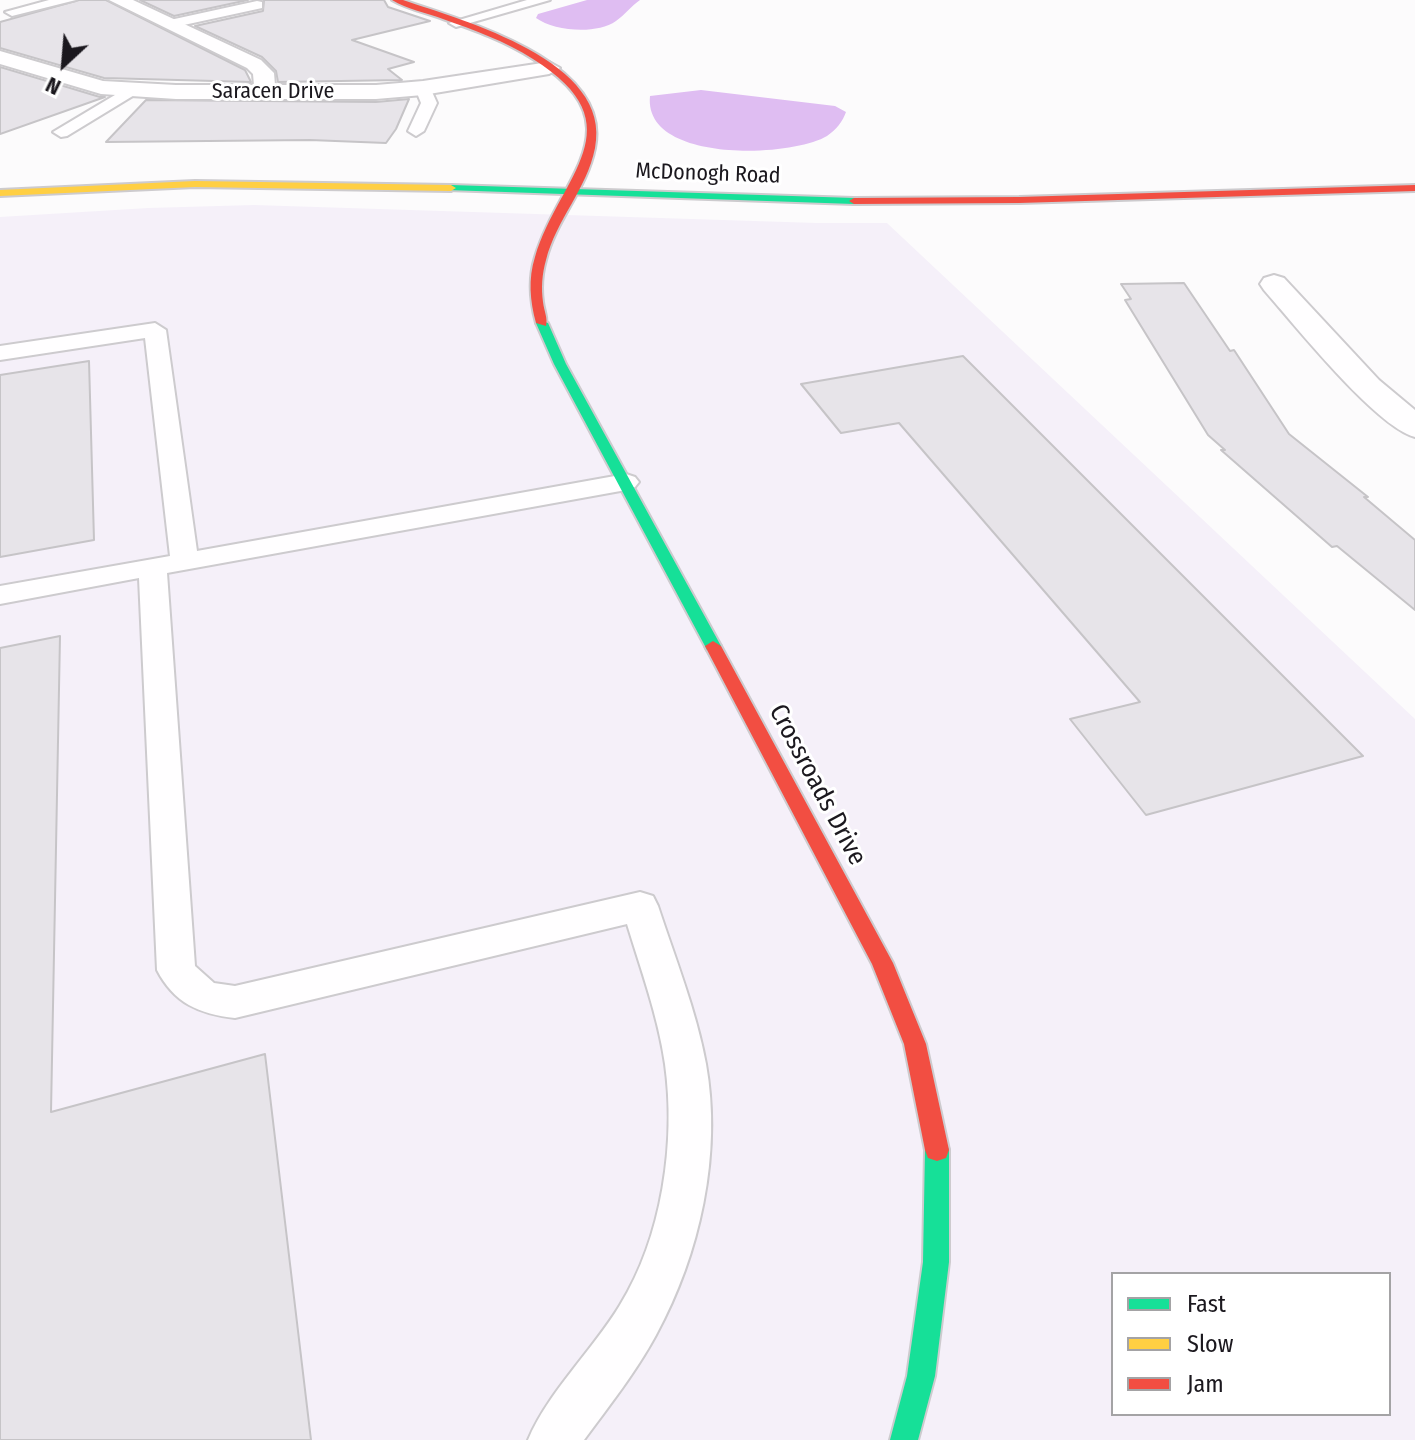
<!DOCTYPE html>
<style>
body{margin:0}
#map{position:relative;width:1415px;height:1440px;overflow:hidden;background:#fcfbfc;font-family:"Fira Sans Condensed",sans-serif}
canvas{display:block}
.legend{position:absolute;left:1111px;top:1272px;width:280px;height:144px;box-sizing:border-box;background:#fff;border:2px solid #a4a3a5;margin:0;padding:10px 14px;list-style:none;font-size:24px;color:#1b181e}
.legend li{display:flex;align-items:center;gap:16px;height:40px}
.legend b{width:40px;border:2px solid #a4a3a5}
.north{position:absolute;left:24px;top:24px;width:80px;height:80px;-webkit-text-stroke:6px #fff;paint-order:stroke;rotate:206deg;font-size:22px;font-weight:700;line-height:32px;text-align:center;color:#1b181e}
.north::after{content:'';display:block;margin:auto;width:28px;height:36px;background:#1b181e;clip-path:polygon(50% 0,100% 100%,50% 72%,0 100%)}
</style>
<div id="map">
<canvas width="1415" height="1440"></canvas>
<ul class="legend">
<li><b style="height:10px;background:#16e098"></b>Fast</li>
<li><b style="height:10px;background:#ffcf43"></b>Slow</li>
<li><b style="height:10px;background:#f24e42"></b>Jam</li>
</ul>
<div class="north">N</div>
</div>
<script>
const g = document.querySelector('canvas').getContext('2d');
g.lineJoin = 'round';
function fillPath(path, color) {
  g.fillStyle = color;
  g.fill(path, 'evenodd');
}
function strokePath(path, color, width, dash) {
  g.strokeStyle = color;
  g.lineWidth = width;
  g.lineCap = dash ? 'butt' : 'round';
  g.setLineDash(dash || []);
  g.stroke(path);
}
function write(font, color, halo, rows, align = 'center') {
  g.font = font + ' "Fira Sans Condensed",sans-serif';
  g.lineWidth = 6;
  g.setLineDash([]);
  g.textBaseline = 'middle';
  g.strokeStyle = halo;
  g.fillStyle = color;
  for (const [text, x, y, turn = 0] of rows) {
    g.save();
    g.translate(x, y);
    g.rotate((+turn || 0) * Math.PI / 180);
    g.textAlign = isNaN(turn) ? turn : align;
    if (halo) g.strokeText(text, 0, 0);
    g.fillText(text, 0, 0);
    g.restore();
  }
}
const built = new Path2D(`
 M254,205l563,18h70l528,496v721h-1415v-1223l148,-9zM1113,1274h276v140h-276z`);
const water = new Path2D(`
 M587,0h53c-9,6 -15,15 -24,21 -20,14 -62,10 -80,-3l2,-4z
 M701,90l134,16 11,6c-3,9 -10,18 -19,24 -37,22 -184,27 -177,-40z`);
const building = new Path2D(`
 M79,0h27l139,70 6,12 -147,-4 -104,-30v-26z
 M140,0h108l-74,16z
 M264,0h120l4,7 42,14 -78,19 62,22 -26,7 14,11 -124,2 -2,-11 -14,-14 -67,-31 68,-15z
 M0,67l100,30h5l-105,37z
 M409,99l-13,30 -10,14 -76,-3 -204,2 40,-42 230,2z
 M1184,283l46,68 4,-1 55,84 79,63h-4l51,43v70l-78,-64 -5,1 -111,-97h4l-17,-15 -83,-135 6,-1 -10,-15z
 M963,356l400,400 -217,59 -76,-96 70,-17 -241,-279 -58,10 -40,-49z
 M89,361l5,179 -94,17v-182z
 M60,636l-9,476 214,-58 46,386h-311v-792z`);
const lane = new Path2D(`
 M49,0h27l-64,16 -7,-4z
 M527,0h23l-94,27 -7,-4z
 M257,1l5,1v6l-92,20 -7,-4 7,-4z
 M423,83l6,2 8,18 -13,28 -8,5 -8,-5 13,-28 -6,-15z
 M130,86l6,2v6l-69,42 -6,1 -8,-5z
 M155,323l11,7 31,221 429,-77 9,3 4,5 -4,5 -9,3 -459,83 28,393 19,17 21,3 405,-94 13,4 5,10c17,52 38,104 48,158 16,90 -6,190 -50,271 -20,37 -47,71 -72,105h-56c20,-48 65,-90 92,-135 42,-68 56,-162 45,-241 -7,-48 -24,-94 -38,-140l-392,94c-36,-4 -61,-15 -78,-48l-18,-392 -139,26v-18l170,-30 -25,-218 -145,22v-14z`);
const street = new Path2D(`
 M109,0h24l128,60 13,13 1,12h101l47,-4 126,-19 11,6 -11,6 -126,21 -47,4h-200l-75,-5 -101,-30v-13l103,30 73,4h78l-1,-11 -6,-6z
 M1274,275l10,3 95,102 36,30v27c-39,-10 -121,-113 -151,-147l-4,-6 4,-6z`);
const fast = new Path2D(`
 M451,185l403,13 5,3 -5,3 -407,-14 -1,-2z
 M538,320l10,3 18,41 155,282 -2,4h-12l-2,-4 -151,-282 -18,-41z
 M937,1139l9,3 3,8v112l-14,114 -17,64h-28l17,-64 16,-114 2,-112 3,-8z`);
const slow = new Path2D(`
 M195,181l256,4 5,3 -5,3 -256,-4 -195,9v-6z`);
const jam = new Path2D(`
 M392,0h11c61,21 210,61 192,148 -8,41 -39,72 -49,112 -4,14 -5,28 -3,42 1,9 5,16 3,24l-10,-3c-6,-22 -8,-44 -1,-66 24,-81 105,-131 -2,-198 -28,-18 -59,-29 -90,-40 -16,-6 -36,-10 -51,-19z
 M1415,185v6l-396,12 -165,1 -5,-3 5,-3 165,-1z
 M713,641l8,5 172,317 33,81 23,106 -3,8 -9,3 -9,-3 -3,-8 -21,-106 -32,-80 -167,-318z`);
const farStreetnames = [
 ["Saracen Drive",273,92],
 ["McDonogh Road",708,174,2]
];
const streetNames = [
 ["Crossroads Drive",817,785,62]
];
fillPath(built, '#f5f0f9');
fillPath(water, '#dfbdf2');
fillPath(building, '#e7e4e9');
strokePath(building, '#c6c4c7', 2);
strokePath(lane, '#cdcbce', 4);
strokePath(street, '#cdcbce', 4);
strokePath(fast, '#cdcbce', 4);
strokePath(slow, '#cdcbce', 4);
strokePath(jam, '#cdcbce', 4);
fillPath(lane, '#fffeff');
fillPath(street, '#fffeff');
fillPath(fast, '#16e098');
fillPath(slow, '#ffcf43');
fillPath(jam, '#f24e42');
write('22px', '#1b181e', '#fff', farStreetnames);
write('26px', '#1b181e', '#fff', streetNames);
</script>
